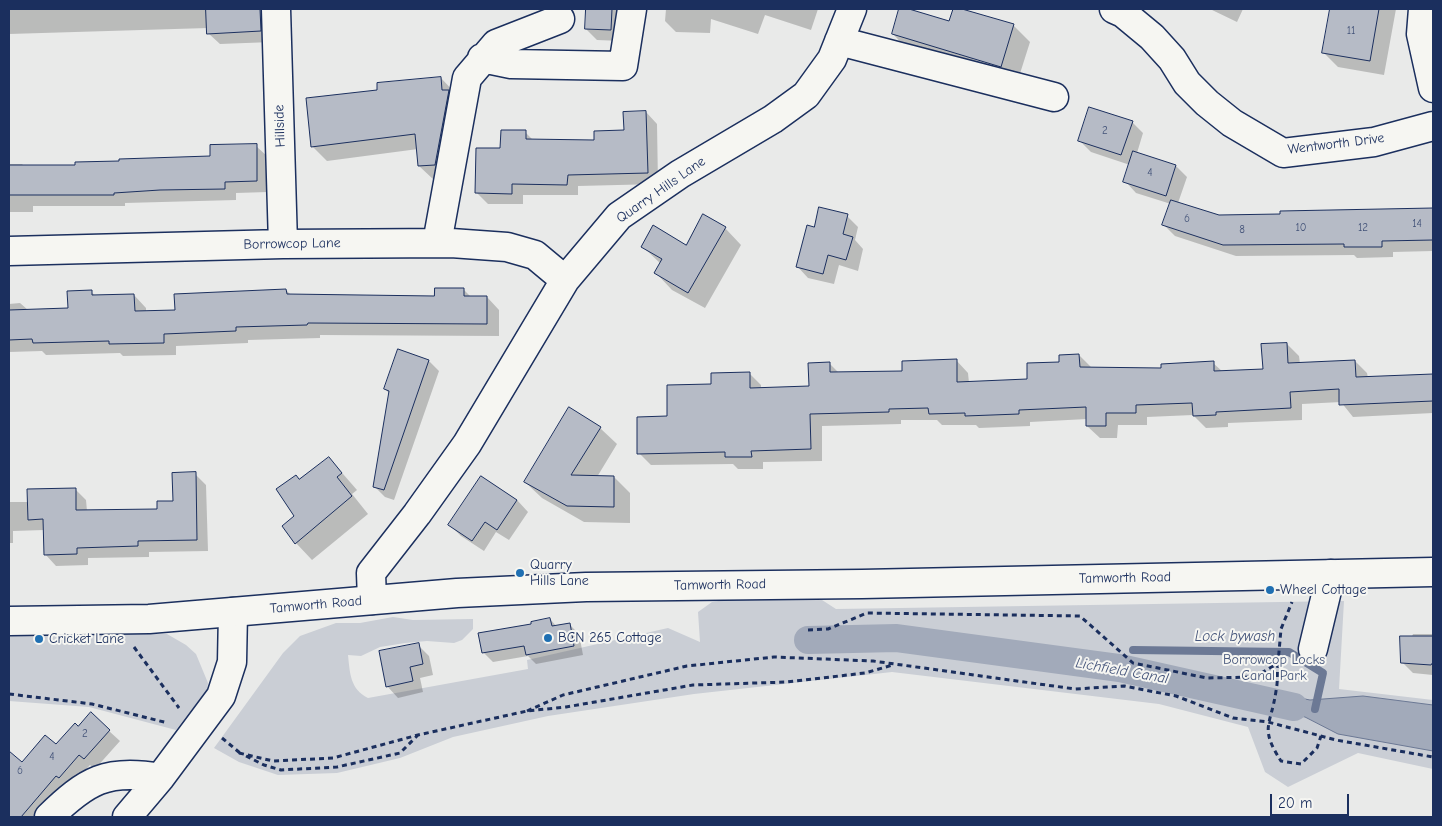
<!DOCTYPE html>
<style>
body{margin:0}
#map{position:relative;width:1442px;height:826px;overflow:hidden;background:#e9eae9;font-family:"Comic Neue",sans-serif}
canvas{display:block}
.frame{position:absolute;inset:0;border:10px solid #1b2f5e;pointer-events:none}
.scale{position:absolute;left:1270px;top:794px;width:79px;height:22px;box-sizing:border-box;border:2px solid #1b2f5e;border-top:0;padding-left:6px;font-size:15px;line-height:18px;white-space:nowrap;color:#1b2f5e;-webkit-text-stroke:4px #f6f6f2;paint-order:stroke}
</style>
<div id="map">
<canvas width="1442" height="826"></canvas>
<div class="frame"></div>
<div class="scale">20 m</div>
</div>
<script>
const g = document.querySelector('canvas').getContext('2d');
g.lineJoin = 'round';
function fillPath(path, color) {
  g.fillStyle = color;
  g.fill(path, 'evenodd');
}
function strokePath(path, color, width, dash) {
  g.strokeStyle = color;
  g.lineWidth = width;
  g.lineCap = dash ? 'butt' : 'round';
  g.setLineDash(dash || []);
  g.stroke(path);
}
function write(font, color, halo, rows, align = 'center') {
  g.font = font + ' "Comic Neue",sans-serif';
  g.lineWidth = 4;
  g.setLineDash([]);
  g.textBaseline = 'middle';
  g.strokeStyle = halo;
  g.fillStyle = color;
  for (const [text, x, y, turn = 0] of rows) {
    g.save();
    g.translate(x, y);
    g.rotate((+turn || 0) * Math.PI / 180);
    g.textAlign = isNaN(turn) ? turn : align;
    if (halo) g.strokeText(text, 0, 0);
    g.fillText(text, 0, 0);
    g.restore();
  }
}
const green = new Path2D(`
 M725,600h97l14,9 508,-8 -5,88 94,11v69l-75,-16 -70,34 -23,-15 -17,-45 -89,-23 -267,-32 -198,22 -146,22 -95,21 -53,21 -63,15 -59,2 -39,-13 -25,-14 69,-95 17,-17 36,-13h24l33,-6 20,3 60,-1v10l-11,11 -8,3 -27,-2 -22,2 -25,4 -19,9 -13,-1c2,18 2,34 20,43l160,-29 -1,-9 141,-32 32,14 -2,-30 14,-10z
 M9,634h158l19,11 10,9 12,29 -1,7 -31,40 -87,-23 -80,-6z`);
const water = new Path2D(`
 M1260,690l50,10 53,-4 70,9v46l-95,-17 -33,-17 -51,-12 5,-6z`);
const shadow = new Path2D(`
 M9,9h263v33l-52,2 -12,-11v-5l-199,6z
 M587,9h36l-1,32 -25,-1 -11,-11z
 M666,9h152l-7,21 -46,-15 -7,19 -47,-15 -1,14 -34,-1 -11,-11z
 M901,9l49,13 4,-13h4l55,16 17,17 -13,41 -108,-32 -16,-17z
 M1210,9h33l-6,13z
 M1331,9h65l-12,66 -46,-8 -14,-14z
 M441,78l14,15 -5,86 -16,1 -15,-14 -1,-17 -91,12 -15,-15 67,-55z
 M646,112l11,12 1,60 -80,2v9h-55v9h-35l-11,-11 25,-44 23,-17 9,9h61l30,-10z
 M1132,122l11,11 -6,20 39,13 11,11 -9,26 41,14 63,-2v-3l151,-3v42l-40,1v5l-36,1 -3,-3 -118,1 -61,-20 -11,-11 7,-21 -35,-11 -11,-12 5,-16 -39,-13 -11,-11z
 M256,146l12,11v35l-32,1v7l-111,3v3h-92v6h-24v-48h13l2,2h52l136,-8z
 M847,216l11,11 -3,13 8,9 -5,22 -19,-6 -5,19 -26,-6 -11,-12 18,-38z
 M725,228l16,17 -36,63 -33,-18 -16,-17 5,-9 -19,-18h45z
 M463,289l8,8h16l12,13v26l-179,-1v3l-72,2v3l-72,3v9l-53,1 -3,-3 -74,2 -4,-4 -33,1v-48l11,-1 8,7 41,-1 22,-17 5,4 38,-1 12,13v4l30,-1 110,-21 5,5 145,2z
 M1287,344l12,12 1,8 55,-3 12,12 1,5 65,-3v38l-80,4 -12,-15 -39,2v16l-74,3v4l-22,1 -13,-13 -46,2v8h-29l-1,13h-17l-13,-12v-7l-57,3v4l-51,2 -3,-3h-34l-5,-5h-36v4l-79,2v35l-59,1v7h-25l-5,-5 -82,1 -12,-12 30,-36 43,-31 37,-13 12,12v4l49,-2 19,-24 10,10 65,-1 52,-12 12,13 1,10 60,-3 50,-25 12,12 72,2 50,-6 10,9 41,-2z
 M398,350l31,11 10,10 -45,129 -9,-3 -10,-10 15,-93 -5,-5z
 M600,428l17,16 -20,33h17l16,16v30l-46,-1 -42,-24 -17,-16z
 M329,458l28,32 -5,4 16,20 -56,46 -16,-17 3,-63z
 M195,474l11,11 2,66 -59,1v5l-61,1v7l-32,1 -11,-12 -1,-24 -31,1v12h-4v-41h19l47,-13 11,11 1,11 72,-1 15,-8z
 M517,500l11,12 -19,28 -13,-8 -12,19 -23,-15 -11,-11z
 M550,619l7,8 12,-3 10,10 4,21 -47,9 -8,-8 -35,6 -10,-10 50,-27z
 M1413,634h20v41l-20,-2 -11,-11z
 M418,645l11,11 4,19 -13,3 3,14 -25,6 -11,-12z
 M78,728l31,3 11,10 -25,28 -5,-4 -48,52h-33v-59l2,-3 11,9 34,-18z`);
const stream = new Path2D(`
 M1133,650l156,2 34,21 -8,36`);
const canal = new Path2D(`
 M808,640l89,-2 223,30 174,39`);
const building = new Path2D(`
 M206,9h54l1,22 -54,3z
 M586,9h26l-1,21 -26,-1z
 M899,9h10l40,12 4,-12h9l52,15 -13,43 -109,-33z
 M1330,9h49l-9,52 -48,-8z
 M441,77l1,13h7l-14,75 -17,1 -3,-32 -104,13 -5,-49 71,-8v-7z
 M1089,107l44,14 -12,34 -43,-14z
 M646,111l2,62 -80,2 -1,10 -55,-1v10l-37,-1 1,-45h24l1,-18h25v9l68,1v-9l30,-1 -1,-18z
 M257,144v37l-32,1v7l-65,1 -46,3v2h-105v-30h66v-3l44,-1v-2l91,-3v-11z
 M1133,151l43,14 -10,31 -43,-14z
 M1171,200l48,15 61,-1v-3l153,-3v32l-51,1v6h-38v-3l-121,1 -61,-20z
 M819,207l29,7 -5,20 10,3 -7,23 -18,-5 -5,19 -27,-7 11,-42 7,2z
 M703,214l23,13 -38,66 -34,-20 8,-14 -21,-12 12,-22 33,20z
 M435,288h29v8h23v28l-179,-1 -1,2 -71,2v4l-72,3v9l-55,1v-3l-76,2 -1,-4 -23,1v-30l59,-2 -1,-17 25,-1v5l42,-1 1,17 40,-1 -1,-16 112,-5 1,5 147,2z
 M1287,343l1,20 67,-3 1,17 77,-3v27l-94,4v-16l-49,3 1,16 -75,4v3l-23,1 -1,-13 -56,2v8h-30v13h-20v-19l-67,3v4l-54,2v-3l-36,1 -1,-6 -39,1v3l-79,2 1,35 -60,2 1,6h-27v-5l-88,2v-37l30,-1v-31l44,-1v-11l39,-1v16l59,-2 -1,-23 22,-1v10l72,-1v-10l55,-2v23l70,-3v-16l32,-1v-7l20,-1 1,13 81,1v-4l53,-3v10l49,-2 -2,-25z
 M398,349l31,11 -45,130 -11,-3 16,-96 -5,-2z
 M569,407l32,20 -30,48 43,1v31l-47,-1 -43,-24z
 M329,457l13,16 -5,4 15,19 -57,48 -13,-18 12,-10 -18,-27 20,-14 3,4z
 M196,472l1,68 -59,1v5l-61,2v6l-33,1 -1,-36 -15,1 -1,-31 49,-1v22l81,-1v-8h16l-1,-28z
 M481,476l36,24 -20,30 -12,-8 -13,19 -24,-16z
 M550,618l2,8 18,-3 4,23 -48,9 -2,-9 -42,7 -4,-20 53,-9v-2z
 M1400,636h33v26l-2,3 -30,-2z
 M419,643l4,21 -13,3 3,14 -27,6 -7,-36z
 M91,712l19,18 -26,29 -5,-4 -20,23 -3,-2 -35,41h-12v-66l13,11 23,-27 11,9 19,-21 3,3z`);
const path = new Path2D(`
 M808,630l20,-1 39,-16 213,3 53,47 74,15 48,-1 23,-14 3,-34 11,-27
 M134,647l45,61
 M1278,663c-1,9 0,19 -2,28 -5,35 -17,36 5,70l20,3 16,-16 4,-12
 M9,694l83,10 76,19
 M527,711l36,-16 124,-29 87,-9 99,4 202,28 49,-3 52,10 57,22 35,4 68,18 97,17
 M222,738l18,15
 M239,753l34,8 60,-3 85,-23 109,-24 39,-4 127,-22 94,-3 78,-9 28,-8
 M246,756l18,9 17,5 56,-3 63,-14 18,-18`);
const minor = new Path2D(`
 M276,9l7,235
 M1114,9l9,4 29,24 20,22 15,24 20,20 25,20 51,30 91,-11 59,-16
 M1423,9l-2,25 12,54
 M839,41l215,56
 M482,58l29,6 112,2 9,-57
 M437,243l30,-165 29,-34 64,-25
 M9,251l274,-7 168,-1 56,4 28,8 30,25
 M372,600l-1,-27 46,-59 50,-70 98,-164 54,-64 61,-42 93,-55 33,-24 26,-36 20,-50
 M1313,649l18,-75
 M49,817c37,-36 58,-49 111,-39
 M127,817l33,-39 61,-82 11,-34 1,-50`);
const major = new Path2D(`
 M9,621l140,-2 308,-26 129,-6 276,-3 571,-12`);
const markers = [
 [520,573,5,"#1f6fb2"],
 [1270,590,5,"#1f6fb2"],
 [548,638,5,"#1f6fb2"],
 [39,639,5,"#1f6fb2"]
];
const numberNames = [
 ["11",1351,31],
 ["2",1105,131],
 ["4",1150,173],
 ["6",1187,219],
 ["14",1417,224],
 ["10",1301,228],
 ["12",1363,228],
 ["8",1242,230],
 ["2",85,734],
 ["4",52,757],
 ["6",20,771]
];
const streetNames = [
 ["Hillside",280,126,-92],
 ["Wentworth Drive",1336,144,-7],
 ["Quarry Hills Lane",661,190,-35],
 ["Borrowcop Lane",292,244,-1],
 ["Tamworth Road",1125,578,-1],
 ["Tamworth Road",720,585,-1],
 ["Tamworth Road",316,605,-5]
];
const poiNames = [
 ["Quarry",530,565],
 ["Hills Lane",530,581],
 ["Wheel Cottage",1280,590],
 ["BCN 265 Cottage",558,638],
 ["Cricket Lane",49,639]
];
const parkNames = [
 ["Borrowcop Locks",1274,660],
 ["Canal Park",1274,676]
];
const waterNames = [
 ["Lock bywash",1235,637],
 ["Lichfield Canal",1122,671,10]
];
fillPath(green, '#caced5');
fillPath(water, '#a2aaba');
strokePath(water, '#6c7995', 1);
fillPath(shadow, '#0003');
strokePath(stream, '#6c7995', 8);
strokePath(canal, '#a2aaba', 28);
fillPath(building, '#b6bbc6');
strokePath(building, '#1b2f5e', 1);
strokePath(minor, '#1b2f5e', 31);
strokePath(major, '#1b2f5e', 31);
strokePath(path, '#1b2f5e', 3, [5, 4]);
strokePath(minor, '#f6f6f2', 28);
strokePath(major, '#f6f6f2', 28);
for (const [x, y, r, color] of markers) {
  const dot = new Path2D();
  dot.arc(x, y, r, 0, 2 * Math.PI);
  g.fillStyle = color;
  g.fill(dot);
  strokePath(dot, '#f6f6f2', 2);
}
write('11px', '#425278', null, numberNames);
write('14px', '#1b2f5e', '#f6f6f2', streetNames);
write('14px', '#1b2f5e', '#f6f6f2', poiNames, 'left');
write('14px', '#47577c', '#f6f6f2', parkNames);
write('italic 15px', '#44547a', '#f6f6f2', waterNames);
</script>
